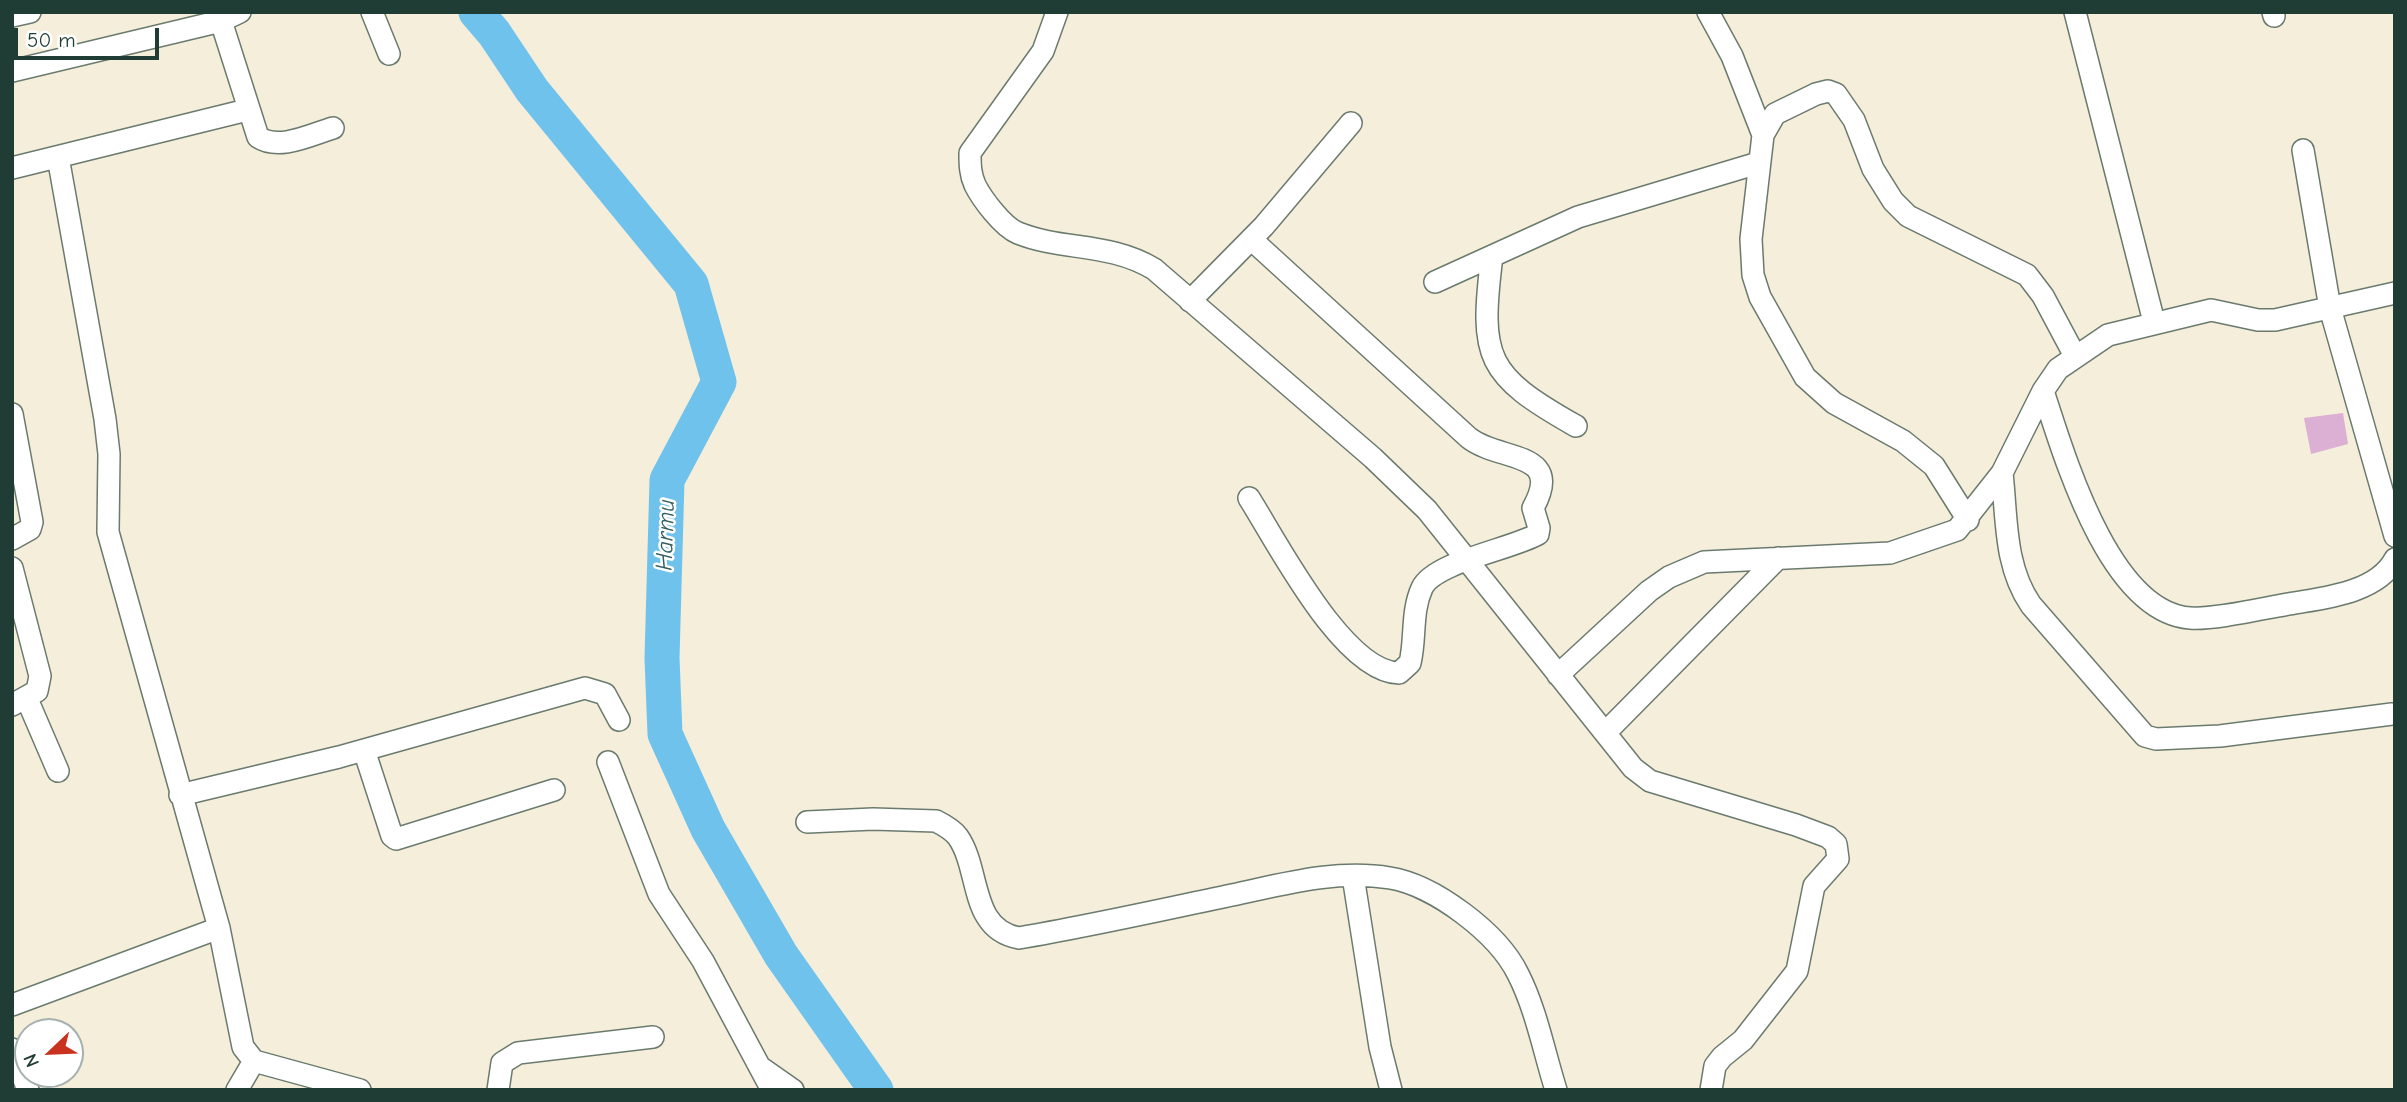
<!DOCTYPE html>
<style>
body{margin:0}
#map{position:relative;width:2407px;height:1102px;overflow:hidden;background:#f5eedb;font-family:"Comic Neue",sans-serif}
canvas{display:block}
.frame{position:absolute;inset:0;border:14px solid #1f3d34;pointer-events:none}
.north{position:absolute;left:14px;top:1018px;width:70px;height:70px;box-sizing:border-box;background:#fff;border:2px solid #a5b1ae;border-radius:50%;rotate:247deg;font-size:19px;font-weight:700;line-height:28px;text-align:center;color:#1f3d34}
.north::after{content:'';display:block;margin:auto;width:24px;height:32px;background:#c8321e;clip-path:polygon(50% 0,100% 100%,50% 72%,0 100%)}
.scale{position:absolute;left:14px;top:28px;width:145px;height:32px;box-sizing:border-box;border:4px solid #1f3d34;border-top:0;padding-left:9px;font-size:21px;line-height:24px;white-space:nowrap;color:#1f3d34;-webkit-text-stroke:5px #fff;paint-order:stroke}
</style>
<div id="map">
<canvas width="2407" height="1102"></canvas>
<div class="frame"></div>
<div class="north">N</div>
<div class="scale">50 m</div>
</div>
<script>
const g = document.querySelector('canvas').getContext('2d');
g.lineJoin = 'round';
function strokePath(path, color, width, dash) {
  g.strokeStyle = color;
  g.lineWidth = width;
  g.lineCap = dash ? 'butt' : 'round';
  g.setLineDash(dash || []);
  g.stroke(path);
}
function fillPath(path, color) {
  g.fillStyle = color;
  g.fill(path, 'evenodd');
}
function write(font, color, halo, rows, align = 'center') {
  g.font = font + ' "Comic Neue",sans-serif';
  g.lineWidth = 5;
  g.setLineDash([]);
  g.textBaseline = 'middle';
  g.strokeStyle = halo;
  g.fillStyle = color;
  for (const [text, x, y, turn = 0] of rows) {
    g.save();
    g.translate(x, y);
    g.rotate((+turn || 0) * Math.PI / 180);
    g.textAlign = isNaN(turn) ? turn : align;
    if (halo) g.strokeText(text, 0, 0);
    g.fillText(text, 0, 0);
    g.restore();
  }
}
const river = new Path2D(`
 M476,12l18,21 38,57 159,194 28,98 -52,98 -5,178 3,76 43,95 73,126 95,135`);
const building = new Path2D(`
 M2343,413l5,31 -37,10 -7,-36z`);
const minor = new Path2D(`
 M372,12l17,42
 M1057,12l-14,39 -73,102c0,11 0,21 5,32 7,14 28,42 43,48 45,18 91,9 136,36l219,189 54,52 206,258 17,13 146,44 32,12 8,7 2,15 -24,27 -17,85 -54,69 -21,17 -7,9 -4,24
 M1708,12l24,44 31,79
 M2075,12l79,310
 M2273,12l1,4
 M12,16l18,-4
 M221,21l37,116c21,14 52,-2 75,-9
 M12,71l209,-50 19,-9
 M2303,150l27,158 65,228
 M58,157l47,262 4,35 -1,78 111,396 24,119 11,14 106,29
 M12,168l235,-58
 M1492,256c-13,103 -6,119 84,170
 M1435,282l143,-65 180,-54
 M1190,301l74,-75 87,-103
 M2043,391c21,64 66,221 147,227 27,2 82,-12 111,-16 31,-5 78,-12 94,-43
 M12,414l20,108 -2,7 -18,10
 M2002,473c5,45 2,93 29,132l114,131 11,3 64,-3 172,-22
 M1249,498c28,44 94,174 150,175l11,-10c6,-25 1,-51 12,-75 12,-26 90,-39 116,-54l1,-6 -6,-20c32,-58 -33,-46 -64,-70l-218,-199
 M1968,520l-34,-54 -31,-25 -69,-38 -29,-26 -45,-80 -7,-22 -2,-36 12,-104 12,-21 41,-20 12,-3 8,3 18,26 19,49 20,32 15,15 119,59 16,21 32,60
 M12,568l28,108 -3,15 -25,14
 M1558,675l91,-84 20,-14 35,-15 186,-9 67,-23 45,-57 41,-82 15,-22 50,-34 103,-25 47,10h17l120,-27
 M27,699l31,72
 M1605,733l173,-175
 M364,750l28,86 4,3 158,-49
 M608,762l51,132 44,67 69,129
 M180,795l159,-38 246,-69 20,6 14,26
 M807,822l66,-3 63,2c8,4 17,9 22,16 23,33 11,92 61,101 71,-12 142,-28 213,-43 52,-11 104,-26 158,-17 44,7 108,55 128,96 18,35 26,78 38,116
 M1353,876l27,171 11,43
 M12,1005l207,-77
 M12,1049l16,41
 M763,1069l30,21
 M237,1090l17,-29
 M498,1090l4,-27 16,-10 135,-16`);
const waterNames = [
 ["Harmu",666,535,-88]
];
strokePath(river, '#6fc2eb', 35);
fillPath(building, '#dcafd4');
strokePath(minor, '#6a7b6e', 24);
strokePath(minor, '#fff', 21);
write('italic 24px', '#335e62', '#fff', waterNames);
</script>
